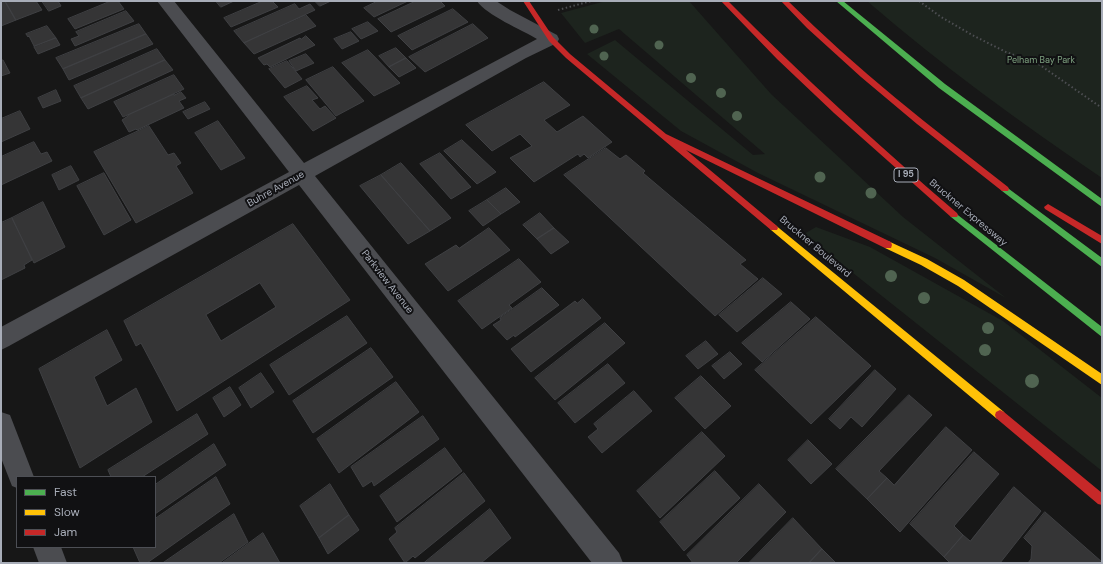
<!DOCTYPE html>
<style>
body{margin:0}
#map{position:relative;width:1103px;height:564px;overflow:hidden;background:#171717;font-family:"DM Sans",sans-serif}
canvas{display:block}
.frame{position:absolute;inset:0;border:2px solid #a8adb8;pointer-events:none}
.legend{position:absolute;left:16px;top:476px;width:140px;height:72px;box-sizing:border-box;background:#111113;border:1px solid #4d4f55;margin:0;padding:5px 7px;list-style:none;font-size:12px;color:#a8adb8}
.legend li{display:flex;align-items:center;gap:8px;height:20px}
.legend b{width:20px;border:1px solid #4d4f55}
</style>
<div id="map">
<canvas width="1103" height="564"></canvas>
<div class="frame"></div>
<ul class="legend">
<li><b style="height:5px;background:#4caf50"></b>Fast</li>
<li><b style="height:5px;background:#ffc107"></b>Slow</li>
<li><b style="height:5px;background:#c62828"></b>Jam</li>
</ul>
</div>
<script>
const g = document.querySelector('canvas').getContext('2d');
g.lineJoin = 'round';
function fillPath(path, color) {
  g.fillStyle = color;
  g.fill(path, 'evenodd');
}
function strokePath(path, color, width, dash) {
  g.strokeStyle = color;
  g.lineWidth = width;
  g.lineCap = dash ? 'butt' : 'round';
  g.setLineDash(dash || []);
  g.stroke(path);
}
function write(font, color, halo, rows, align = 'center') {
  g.font = font + ' "DM Sans",sans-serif';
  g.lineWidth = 4;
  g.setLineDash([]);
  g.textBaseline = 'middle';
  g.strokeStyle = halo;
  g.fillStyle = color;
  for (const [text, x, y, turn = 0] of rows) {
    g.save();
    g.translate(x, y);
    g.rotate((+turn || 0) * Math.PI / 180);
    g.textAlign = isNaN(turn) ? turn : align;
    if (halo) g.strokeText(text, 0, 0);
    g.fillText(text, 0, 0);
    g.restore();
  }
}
const green = new Path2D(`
 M606,1h83l82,93 132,123 103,81 -71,-40 -177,-85 -77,-42 -94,-77 28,-14 138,115 12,-1 -146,-125 -34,14 -24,-30z
 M867,1h235v177c-81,-55 -161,-113 -235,-177z
 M816,227l54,20 133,74 99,77v73l-298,-237z`);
const building = new Path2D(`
 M1,1h4l11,19 -15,6z
 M5,1h31l6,9 -26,10z
 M42,1h16l3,5 -12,5z
 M111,1h7l6,8 -49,20 -7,-10z
 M216,1h18l-13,6z
 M263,1h9l6,6 -47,20 -7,-9z
 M315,1h16l-11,5z
 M378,1h30l-34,16 -10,-9z
 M416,1h24l5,5 -54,26 -13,-13z
 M295,4l4,5 11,-5 5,6 -71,33 -10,-12z
 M453,9l15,13 -56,28 -14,-14z
 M126,11l8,10 -59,25 -4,-7 8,-3 -3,-4z
 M306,15l10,11 -62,28 -10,-11z
 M368,22l10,9 -17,8 -9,-10z
 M139,24l7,10 -83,35 -7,-11z
 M473,24l15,14 -63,34 -16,-15z
 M47,26l9,12 -22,8 -5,-10 -1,1 -2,-3z
 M351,32l8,9 -17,8 -8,-10z
 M146,34l7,10 -84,36 -6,-11z
 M306,36l9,9 -45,22 -3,-3 -3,1 -6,-7 42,-20 1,1z
 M56,38l4,7 -22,9 -4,-7z
 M396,48l10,10 -17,9 -10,-11z
 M157,49l8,11 -84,38 -7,-12z
 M368,50l32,33 -26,13 -32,-33z
 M306,54l8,9 -18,8 -7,-10z
 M406,58l10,10 -17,9 -10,-10z
 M1,60h2l7,13 -9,3z
 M165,60l8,10 -85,39 -7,-11z
 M287,61l15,18 -17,9 -16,-19z
 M333,67l31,34 -28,15 -30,-36z
 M174,75l10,14 -61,28 -9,-15z
 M544,82l26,23 -26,15 13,12 26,-16 29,26 -24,16 -4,-4 -4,3 -2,-3 -44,28 -24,-24 22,-12 -12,-12 -28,17 -26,-26z
 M307,86l11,12 -6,2 8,9 5,-3 11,12 -23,13 -29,-34z
 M56,90l5,11 -18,7 -5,-10z
 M181,92l5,6 -7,3 5,7 -47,22 -1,-1 -7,3 -7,-12 6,-4v-1l46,-21v1z
 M205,102l5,7 -22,10 -5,-7z
 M20,111l10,18 -29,13v-23z
 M218,121l27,37 -24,12 -26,-37z
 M149,126l19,29 6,-2 7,10 -5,3 17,27 -57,30 -42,-71z
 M462,140l34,32 -19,12 -33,-33z
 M34,142l7,12 6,-2 5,9 -51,24v-28z
 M606,148l14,11 6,-4 19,16 -2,2 103,87 -6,4 18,15 -43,37 -151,-141z
 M440,153l31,34 -20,12 -31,-35z
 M401,163l50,55 -21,13 -49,-56z
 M71,166l8,14 -20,10 -7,-15z
 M104,173l27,47 -27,15 -27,-49z
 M381,175l49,56 -22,13 -48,-58z
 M506,188l14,14 -19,12 -14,-14z
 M487,200l14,14 -18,12 -14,-15z
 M43,202l22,45 -31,16 -22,-45z
 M540,213l14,15 -17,11 -14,-14z
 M12,218l20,42 -8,5 1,3 -24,12v-57z
 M293,224l57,76 -173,111 -36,-68 -5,3 -12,-25zM260,283l16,24 -55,34 -15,-26z
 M489,228l21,22 -62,41 -23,-27 31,-19 3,3z
 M554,228l15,14 -18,12 -14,-15z
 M519,259l22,23 -32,23 3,3 -30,21 -24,-28z
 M763,278l19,16 -45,38 -18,-17z
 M542,288l17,17 -44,32 -1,-2 -7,5 -14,-15 8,-5 -1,-2z
 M583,299l18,19 -70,54 -20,-23 64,-48 2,2z
 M791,302l19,17 -48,43 -20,-19z
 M347,316l20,27 -78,52 -19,-30z
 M816,317l55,49 -60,58 -56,-54z
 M605,323l20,20 -70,57 -20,-22z
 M107,330l15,30 -28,17 13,29 29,-18 16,34 -72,46 -41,-99z
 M706,341l12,13 -20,15 -12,-13z
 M371,348l22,29 -80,56 -20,-32z
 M730,352l12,12 -18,15 -12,-13z
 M608,364l17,19 -50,40 -17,-20z
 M875,370l21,19 -34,38 -11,-10 -11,12 -11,-10z
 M261,373l13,19 -23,16 -12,-20z
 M701,376l30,30 -26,23 -30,-31z
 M396,382l23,30 -80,61 -22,-34z
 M230,387l11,18 -17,12 -11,-19z
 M634,391l18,20 -50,42 -14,-16 10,-8 -4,-5z
 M909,395l23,20 -53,56 8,7 -20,21 -31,-30z
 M197,414l11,20 -66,43h-31l-3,-7z
 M423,416l16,23 -65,47 -2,-5 -9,6 -12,-20z
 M946,427l26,23 -72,82 -33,-33 20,-21 7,7z
 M702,432l23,24 -65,62 -23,-27z
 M808,440l24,24 -21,20 -23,-24z
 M214,444l12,21 -71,49v-29z
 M445,448l17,23 -65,51 -17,-26z
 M974,452l25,22 -45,52 9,9 -19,22 -34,-33z
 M715,471l25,27 -56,53 -24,-29z
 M464,473l21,28 -70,57 -2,-2 -8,7 -16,-24 8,-7 -2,-4z
 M216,477l14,27 -83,59h-7l-7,-16h22v-28z
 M330,484l19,31 -30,23 -19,-32z
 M759,484l27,28 -50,51h-43l-6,-8z
 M1014,487l27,24 -41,52h-50l-6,-6 19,-22 7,6z
 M490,509l21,29 -30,25h-57z
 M1045,512l57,50v1h-74l3,-4 1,-13 -8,-8z
 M234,514l14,28 -29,21h-56z
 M349,515l10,15 -31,24 -9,-16z
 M793,518l29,31 -13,14h-60z
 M263,533l17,30h-58z
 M822,549l14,14h-27z`);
const path = new Path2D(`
 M919,1l22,16 33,19 32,16 31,11 65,45
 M558,10l33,-9`);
const street = new Path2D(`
 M157,1h17l130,162 233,-124c-15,-9 -51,-24 -60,-38h19l14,9 47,25 2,4 -2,4 -31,15 -211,118 304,377 4,10h-31l-293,-378 -290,161 -8,4v-23l288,-155z
 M1,412l9,3 24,62h-17v11l-5,-2 -11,-28z
 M33,547h28l6,16h-28z`);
const fast = new Path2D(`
 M836,1h7l102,83 157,115v8l-163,-119z
 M1005,186l97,72v9l-100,-76 -1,-2 1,-2z
 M954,212l148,115v10l-151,-120 -1,-2 1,-2z`);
const slow = new Path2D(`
 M774,224l230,188 1,3 -1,3 -4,2 -4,-2 -225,-188 -1,-2 1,-2z
 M888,241l39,18 37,21 138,94v11l-144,-99 -37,-21 -36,-17 -1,-3 1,-3z`);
const jam = new Path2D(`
 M523,1h6l24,36 17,17 96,80 225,108 1,3 -1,3h-6l-199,-98 91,76 1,2 -1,2h-6l-205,-172 -17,-17z
 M721,1h7c73,74 150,144 229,212l1,2 -1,2h-6l-117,-104 -57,-54z
 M781,1h7c68,68 144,127 220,186l1,2 -1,2h-6l-85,-67 -56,-47 -54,-49z
 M1048,204l54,32v8l-57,-35 -1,-2z
 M1000,410l4,2 98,81v12l-4,-1 -102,-86 -1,-3 1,-3z`);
const trees = [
 [594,29,4.5],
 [659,45,4.5],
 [604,56,4.5],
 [691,78,5],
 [721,93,5],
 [737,116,5],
 [820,177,5.5],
 [871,193,5.5],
 [891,276,6],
 [924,298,6],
 [988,328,6],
 [985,350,6],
 [1032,381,7]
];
const farParknames = [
 ["Pelham Bay Park",1041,61]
];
const shields = [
 [906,175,24]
];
const shieldNames = [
 ["I 95",906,175]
];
const streetNames = [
 ["Buhre Avenue",276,189,-29],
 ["Bruckner Expressway",968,213,40],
 ["Bruckner Boulevard",815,247,40],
 ["Parkview Avenue",387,282,52]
];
fillPath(green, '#1d241e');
fillPath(building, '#353536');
strokePath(building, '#3f4043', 1);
strokePath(path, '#4d4e52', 2, [1.5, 2.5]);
fillPath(street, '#4b4c50');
fillPath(fast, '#4caf50');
fillPath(slow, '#ffc107');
fillPath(jam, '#c62828');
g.fillStyle = '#506451';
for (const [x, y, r] of trees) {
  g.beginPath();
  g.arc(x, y, r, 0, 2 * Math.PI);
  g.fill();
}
write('9px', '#7fa381', '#111113', farParknames);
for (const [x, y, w] of shields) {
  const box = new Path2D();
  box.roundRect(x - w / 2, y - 7, w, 14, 3);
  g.fillStyle = '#111113';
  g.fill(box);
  strokePath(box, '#a8adb8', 1);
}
write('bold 9px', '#a8adb8', null, shieldNames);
write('10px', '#a8adb8', '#111113', streetNames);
</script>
